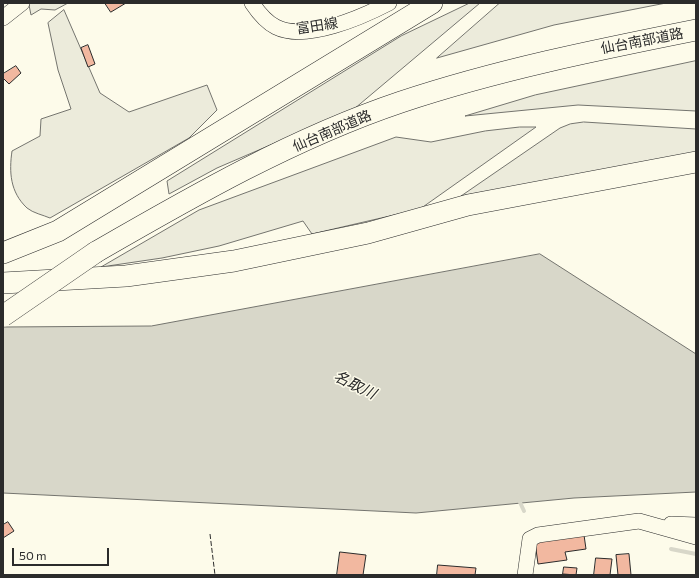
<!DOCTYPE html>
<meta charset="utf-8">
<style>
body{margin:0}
#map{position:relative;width:699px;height:578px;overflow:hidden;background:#fdfbea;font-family:Commissioner,sans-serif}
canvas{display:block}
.frame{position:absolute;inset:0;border:4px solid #2b2b2b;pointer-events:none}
.scale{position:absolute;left:12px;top:548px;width:97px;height:18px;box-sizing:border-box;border:2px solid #2b2b2b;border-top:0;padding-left:5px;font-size:12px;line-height:14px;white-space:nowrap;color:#2b2b2b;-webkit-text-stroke:3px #fdfbea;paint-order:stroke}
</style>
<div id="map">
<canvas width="699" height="578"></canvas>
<div class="frame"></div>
<div class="scale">50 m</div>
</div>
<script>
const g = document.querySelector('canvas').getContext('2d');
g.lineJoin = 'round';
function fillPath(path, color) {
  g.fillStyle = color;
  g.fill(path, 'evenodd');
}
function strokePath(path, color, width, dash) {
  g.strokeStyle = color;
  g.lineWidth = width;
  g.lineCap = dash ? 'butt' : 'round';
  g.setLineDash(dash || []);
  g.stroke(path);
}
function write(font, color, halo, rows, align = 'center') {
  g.font = font + ' Commissioner,"Noto Sans JP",sans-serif';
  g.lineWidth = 3;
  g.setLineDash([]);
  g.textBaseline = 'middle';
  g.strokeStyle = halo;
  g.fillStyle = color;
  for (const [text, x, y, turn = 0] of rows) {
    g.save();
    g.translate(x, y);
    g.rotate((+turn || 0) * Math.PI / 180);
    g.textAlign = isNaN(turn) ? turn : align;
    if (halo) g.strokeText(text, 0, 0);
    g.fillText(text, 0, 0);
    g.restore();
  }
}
const green = new Path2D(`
 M31,3h37l-13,7 -14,-1 -10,6 -2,-10z
 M470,3h10l-126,106 -137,59 -48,26 -2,-13 234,-145z
 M500,3h166l-112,22 -117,33z
 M64,10l36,83 29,19 78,-27 10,25 -28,28 -139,80c-7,-3 -17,-5 -23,-10 -17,-16 -18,-36 -15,-57l28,-15 1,-17 30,-10 -13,-39 -10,-47z
 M696,61v50l-118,-6 -113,11 70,-21z
 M584,122l112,7v25l-235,42 99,-68 10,-4z
 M520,127h16l-116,82 -108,25 -9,-13 -84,25 -57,12 -61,9 98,-57 197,-73 35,5 54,-11z`);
const water = new Path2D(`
 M540,254l156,100v138l-122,6 -158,15 -413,-20v-166l148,-1z`);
const stream = new Path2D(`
 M518,498l6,13
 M671,549l25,5`);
const building = new Path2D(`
 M105,3h21l-15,9z
 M88,45l7,19 -7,3 -7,-19z
 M16,66l5,7 -12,11 -6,-6v-4z
 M8,522l6,9 -11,7v-13z
 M584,535l2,14 -21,3 2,8 -29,4 -3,-22z
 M340,552l26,3 -3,20h-26z
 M629,554l2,21h-13l-2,-20z
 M596,558l16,1 -2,16h-16z
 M438,565l38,3 -1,7h-38z
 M564,567l13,1 -1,7 -13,-1z`);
const minor = new Path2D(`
 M252,3c6,9 14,19 24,24 30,15 86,-10 113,-24
 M3,18l19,-15
 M671,524l25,1
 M525,575l5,-36 8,-4 101,-14 57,16`);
const highway = new Path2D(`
 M96,252c97,-56 198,-114 305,-150 96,-32 195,-52 295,-72
 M3,253l55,-22 374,-228
 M3,283l123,-7 108,-15 134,-28 100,-28 228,-43`);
const highwayBridge = new Path2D(`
 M3,316l93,-64`);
const fence = new Path2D(`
 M210,534l5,41`);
const streetNames = [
 ["富田線",317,26,-9],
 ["仙台南部道路",642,41,-11],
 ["仙台南部道路",332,131,-23]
];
const waterNames = [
 ["名取川",355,385,26]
];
fillPath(green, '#ecebdb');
strokePath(green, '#74746e', 1);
fillPath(water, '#d8d7c9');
strokePath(water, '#74746e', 1);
strokePath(stream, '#d8d7c9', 4);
fillPath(building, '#f2b8a0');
strokePath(building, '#2b2b2b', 1);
strokePath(minor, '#2b2b2b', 16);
strokePath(highway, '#2b2b2b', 22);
strokePath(minor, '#fdfbea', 15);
strokePath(highway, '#fdfbea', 21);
strokePath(highwayBridge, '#2b2b2b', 22, []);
strokePath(highwayBridge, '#fdfbea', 21);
strokePath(fence, '#2b2b2b', 1, [5, 2]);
write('14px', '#2b2b2b', '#fdfbea', streetNames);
write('italic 15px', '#2b2b2b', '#fdfbea', waterNames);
</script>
